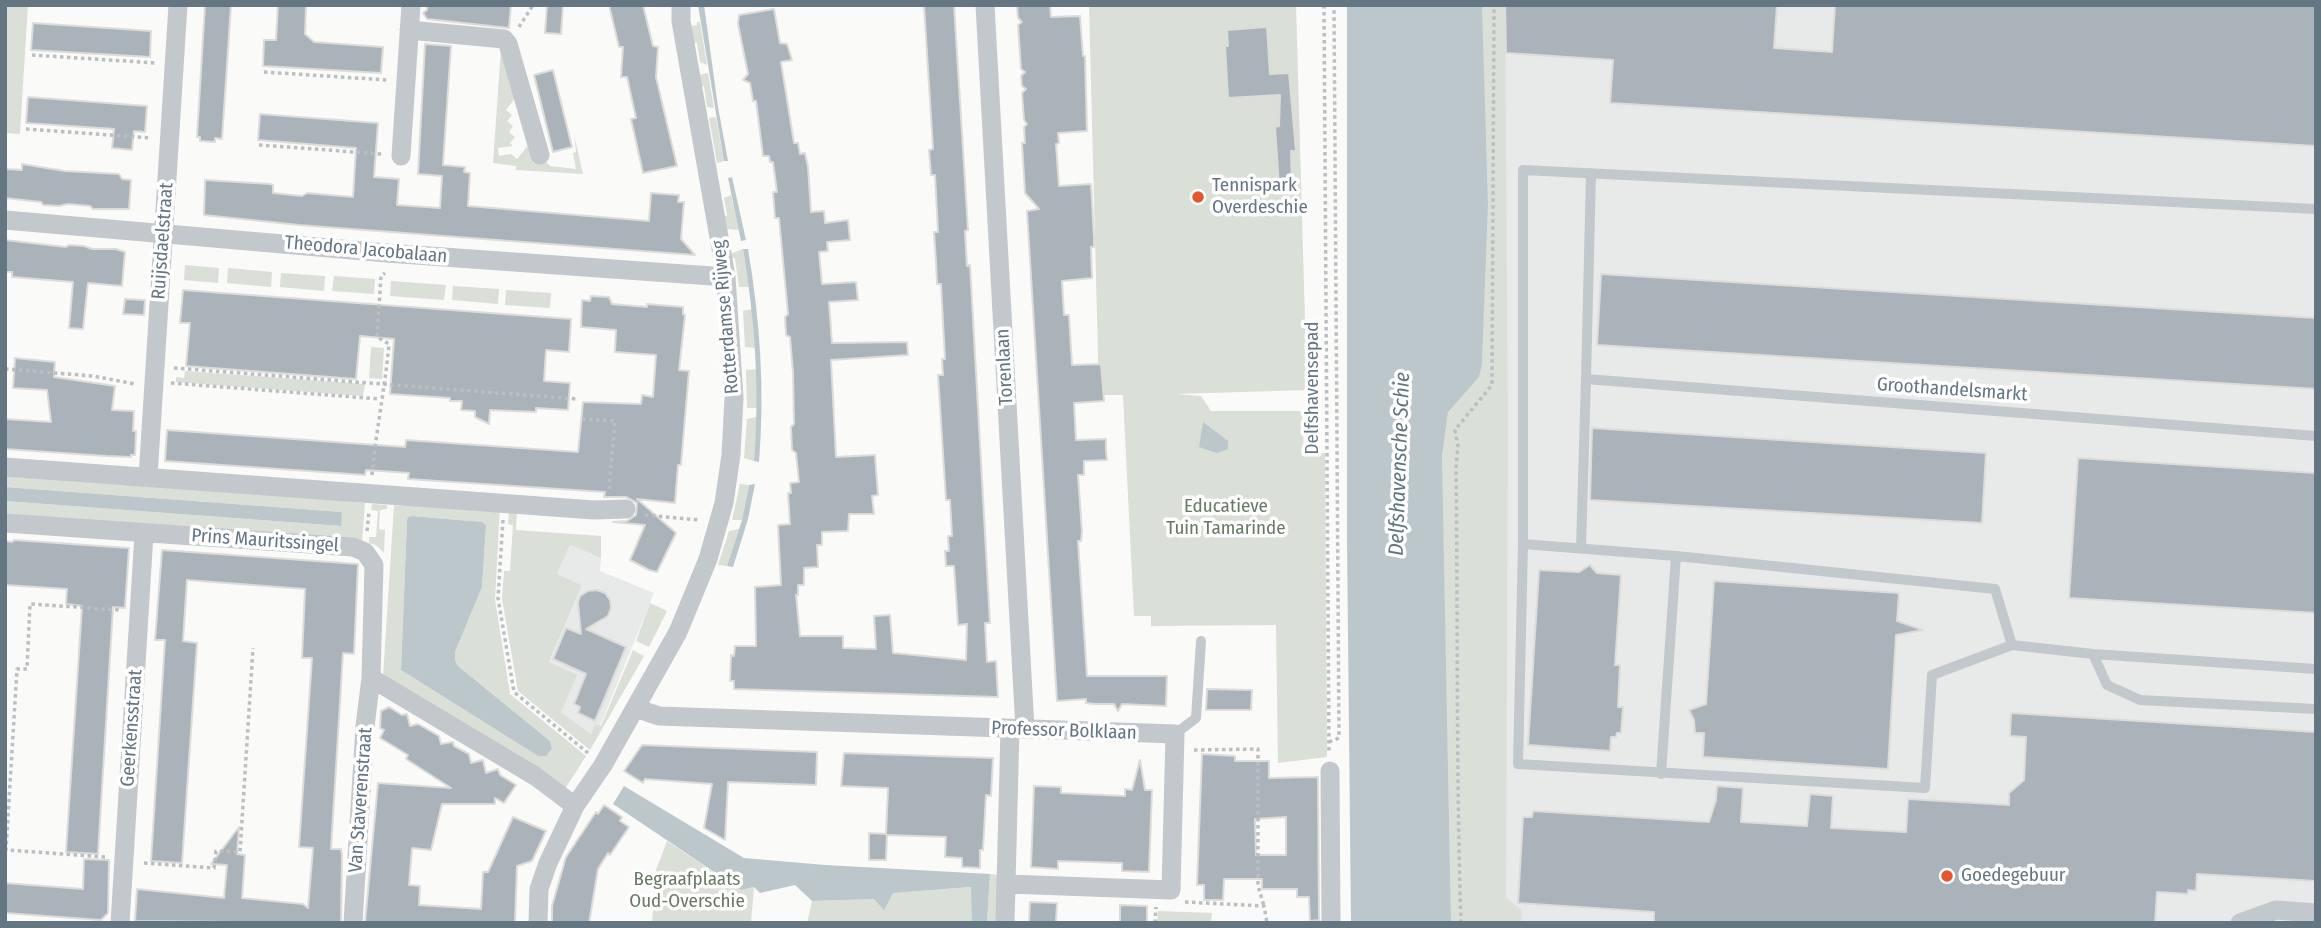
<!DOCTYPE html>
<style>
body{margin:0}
#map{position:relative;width:2321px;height:928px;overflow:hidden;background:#fafaf8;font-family:"Fira Sans Condensed",sans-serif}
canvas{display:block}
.frame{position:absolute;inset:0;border:7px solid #657683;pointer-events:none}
</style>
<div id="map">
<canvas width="2321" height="928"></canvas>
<div class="frame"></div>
</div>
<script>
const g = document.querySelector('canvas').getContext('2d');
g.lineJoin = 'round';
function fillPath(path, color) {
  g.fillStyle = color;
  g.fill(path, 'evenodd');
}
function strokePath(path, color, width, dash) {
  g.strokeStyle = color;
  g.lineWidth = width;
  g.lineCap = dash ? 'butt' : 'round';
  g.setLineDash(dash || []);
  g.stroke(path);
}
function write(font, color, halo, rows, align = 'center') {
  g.font = font + ' "Fira Sans Condensed",sans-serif';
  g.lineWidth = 7;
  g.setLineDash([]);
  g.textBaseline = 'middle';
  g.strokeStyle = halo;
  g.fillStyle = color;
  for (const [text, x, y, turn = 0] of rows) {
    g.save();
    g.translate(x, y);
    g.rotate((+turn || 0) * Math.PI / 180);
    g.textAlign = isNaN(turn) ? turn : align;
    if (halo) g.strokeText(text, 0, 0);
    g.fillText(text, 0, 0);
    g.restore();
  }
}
const built = new Path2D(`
 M1451,5h865v918h-892z
 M570,545l31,13 -1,13 54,22 -54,133 -9,8 -30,-22 -12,-49 33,-78 -25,-11z`);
const green = new Path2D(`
 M5,5h23l-8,129 -15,-1z
 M1089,5h207l11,385 -132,4 26,2 10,15h91l2,44 21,-2 2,304 -49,6 -2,-138 -125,1v-10h-17l-11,-221h-24z
 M1482,5h23l3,423 -2,470 16,12 -1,13h-70l-9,-467 6,-44 31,-35 3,-13 6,-160z
 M697,22h3l7,43 -7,-3 -3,-19h-4l-2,-17 6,-1z
 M501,49l17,45 -12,16 6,5 -5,6 6,5 -4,6 6,5 -5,6 3,3 -15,2 1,8 12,-2 6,5 13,-16 20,23 26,3 -3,-16 3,-1 -2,-17 9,39 -67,-4v-4l-23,-3z
 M708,73l6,35 -7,-1 -3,-21h-3l-2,-11z
 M716,117l8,44 -7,2 -8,-45z
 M731,195l8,35 -12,-1 -3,-12 3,-2 -3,-17z
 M743,249l6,38h-10l-4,-29h-4l-1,-4z
 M185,265l34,3 -1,15 -34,-3z
 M228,268l44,4 -1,15 -44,-4z
 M281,273l44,3 -1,15 -44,-4z
 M334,276l41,3 -1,15 -42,-3z
 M391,281l55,4 -2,15 -54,-4z
 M453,286l46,3 -1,15 -46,-4z
 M506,290l45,3 -1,15 -45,-3z
 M752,309l3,39 -10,-1 -2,-36z
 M371,347l13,1 -2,31 -13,-1z
 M757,369v39h-10l-1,-38z
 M185,371l180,13 -2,12 -187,-14v-5l8,1z
 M756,417l1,2 -3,42 -10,-3 3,-39z
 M5,473l354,25v5h6l-3,39 -357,-25v-16l335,25 2,-14 -337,-25z
 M740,484l9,1 -7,35h-10z
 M402,501l98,7 -5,91 15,95 76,62 -21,33 -182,-112 11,-172 7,1zM412,516l70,6 4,3 -4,62 -27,65v8l3,6 92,75 2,8 -5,6 -9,1 -137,-86 6,-150 1,-3z
 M372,504l15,1v4l-7,1 -1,19 6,1 -1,23 -8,-8 -7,-2v-6h7l2,-26 -7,-1z
 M509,509l8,1 -1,20 85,6v22l-31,-13 -13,29 25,11 -33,77 28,13 -16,37 30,22 4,-10 6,2 32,-76 11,6 -54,94 -72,-59 -16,-92 2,-28h6l3,-46 -5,-1z
 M739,529l-12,37 -9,-1 11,-34z
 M650,603l17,8 -18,36 -13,-6z
 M667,841l74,49 13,-3 -3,36h-99l4,-53z
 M990,874l9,1 -2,48h-10z
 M972,887v36h-165l5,-22 62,-2 18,-6z
 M1158,911l54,2 -1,10h-54z`);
const water = new Path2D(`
 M698,5h6l14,102 10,54h-4z
 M1347,5h135l6,199 -6,160 -3,13 -31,35 -6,44 9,467h-100l-4,-382z
 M732,177l14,63 -5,1 -13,-63z
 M743,249h5c12,71 17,141 11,213l-5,-1c6,-71 1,-141 -11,-212z
 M1203,422l25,19v8l-11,4 -18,-6z
 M755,484l-7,35 -15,48 -6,-1 15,-46 7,-35z
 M5,487l337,25 -1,14 -336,-25z
 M412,516l70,6 4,3 -4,62 -27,65v8l3,6 92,75 2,8 -6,7h-8l-137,-86 6,-150 1,-3z
 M624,786l120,72 81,7 165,9 -3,49h-15l-1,-36 -78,6 -9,17 -10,-11 -62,2 -17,-16 -35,8 -6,-6 -13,3 -128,-86z`);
const building = new Path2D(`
 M205,5h26l-9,134 -7,-1v4l-15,-1v-4h-3z
 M278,5l28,1 -1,28 9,8 69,5 -2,26 -118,-7 1,-26h12z
 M427,5h84l-2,23 -82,-9 -4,-6 4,-3z
 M547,5h16l-2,29 -16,-1z
 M609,5h34l10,41 5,1 -2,30 21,89 -34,7 -12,-54 5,-1 -9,-41h-6l2,-30h-4z
 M924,5h30l14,225 -3,1 2,35 3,-1 20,358h-5l2,39 9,-1 2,36 -264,-8v-8h-4l1,-26 3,1 1,-10h21l-1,-59 26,-2 -3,-60 12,-1 -2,-31h3l-1,-10 9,-1 -3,-29 -4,-3 -1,-23 3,-3 -1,-52 -3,-35 -4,-2 -1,-18 3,-3 -9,-96h-4l-2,-26h4l-4,-30h-3l-1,-6h-6l-7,-55h-3l-3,-18 -7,-3 5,-6 -10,-50 1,-9 35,-6 6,34 7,1 5,16 -11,2 13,81h4l2,11 5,-1 3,14 3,45 13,-1 1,12 23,-3 2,20 -23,2 1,9 -9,1 3,32 34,-2 2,18 -29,2 3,41 75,-1 1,13 -77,5 5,97 39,-2 3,40 -6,1 2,18h-25l-1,17 -26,1v13h-5l1,22 -14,1v17h-6v10h-2l4,41h43v12l33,1 -2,-33 16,-1 3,38 73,7 1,-36 -9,1 -4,-59h-8l-1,-15h4l-1,-15h4l-2,-36h-4l-8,-125h5l-1,-16h3l-4,-75h-4l-1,-22 -2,-30h4l-3,-57h-4l-2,-25 4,-1z
 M1020,5h30l1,12 29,-1 3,40h2l2,75 -29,2 1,10 -3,1 3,42 32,-2 3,54v9h-3l1,31 -30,3 2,34h5l3,50 29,-1 3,37 -30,2 2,37 30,-1v12l1,9 -23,1v14h-6l4,57 -1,9h-3l9,135h80l-1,30 -44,-2 -4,7 -4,-7h-20l-8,-1v-4l-29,2 -30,-490 12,-2 -14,-16 -3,-50h3l-1,-16 3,-3 -3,-4 -2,-27 4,-4 -4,-3 -1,-10 4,-4 -4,-3 -3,-44 4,-3 -4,-4 -1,-11z
 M1505,5h272l-3,43 58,4 3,-47h481v141l-706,-43 3,-43 -107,-7z
 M33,23l118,8 -1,26 -119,-7z
 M1267,27l3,47 19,-1 7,78h-5l1,35h-13l-4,-59 4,-1 1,-31 -52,3 -3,-52h3l-1,-16z
 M425,44l26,2 -8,119 22,2 -1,5 6,1 -2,33 181,15 2,-28 28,2 -1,7h6l-3,37 14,16 -396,-30 -95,-10 1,-35 65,4 3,1v8l29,3 5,-3 46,4 3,-49 -98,-8 2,-26 118,9 -4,54 25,2 -2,26 43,3 2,-32 -24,-2z
 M553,70l19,77 -19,5 -19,-77z
 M28,97l119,9 -2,26 -11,-1 -2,19 -20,-2 2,-19 -88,-6z
 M22,164l43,7 54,3 3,5 9,1 -2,29h-36l-3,-3 -22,-2 -9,2 -16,-1 -2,-3 -36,-4v-29l17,1z
 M5,240l61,7 3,-2 15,1 8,3h24l9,3 -3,34 -34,-3 -5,46 -14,-1 4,-46 -61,-5v-5h-7z
 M1601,274l715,44v71l-719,-44z
 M183,290l388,29 -2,33 -23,-2 -2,31 26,2 -2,27 -32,-2v4l-46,-2 -1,14 -14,-7v-6l-14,-1 1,-9h-12v-3l-60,-4 4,-55 -34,-3 -4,43 -170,-13 4,-43h-10z
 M591,296l18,1 3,7 35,3v-3l36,3v7l2,1 -6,55 10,1 -8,94h-3l-3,38 -38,-4 39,34 -19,39 -8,-2 -19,-10 15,-35 -32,-3 14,-1 9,-6 1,-12 -11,-6h-22l1,-5 -197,-13 1,-6 -43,-3 -1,5 -200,-14 2,-31 238,17 1,-7 172,12 5,-50 58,2 1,-9 11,2 3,-42 -41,-3 1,-22 -35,-3 1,-27 8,1z
 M125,299l20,1 -1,15 -21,-1z
 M15,358l40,4 -1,15 61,9 -3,24 22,1 -1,20h3l-1,24h-4v2l-25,-1 -101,-7v-30l46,3 -4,-32 -34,-2z
 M1592,428l394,25 -4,70 -392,-23z
 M2078,458l238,15v140l-247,-15z
 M14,540l115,8 -4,60 -12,-1 -15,247 -32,-2 16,-246 -16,-2 1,-15 -62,-4v-44l7,1z
 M162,550l196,14 -4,90 -11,-1 -12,196h10l1,6 -1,68 -206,-2 2,-32 87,9 3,-33 -16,-1 28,-37 -2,27 8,1 -3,43 61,6 5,4 5,-60 -14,-1 13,-189h-10l3,-69 -118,-9 -4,61 14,2 -15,220 -31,-2 14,-221h-10z
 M1590,565l7,8 24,2 -6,90h5l-2,42h5l-2,26h-4l-1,4h-5l-1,14 -82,-6 11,-175 40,2z
 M1714,581l185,12 -2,28 26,9 -27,5 -8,134 -185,-12 1,-24h-9l-1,-13 -5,-10 17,-6z
 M597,590l8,3 5,7 1,8 -3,8 -22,13 40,18 -31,74 -17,-8 2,-6 -6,-3 12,-30 -33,-15 13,-31 15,6 -3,-31 2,-7 8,-5z
 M1207,689l45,1 -1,20h-45z
 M389,707l13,8 5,-1 3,12 8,-2 21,12 2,8 12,-2 1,4 15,8 2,9 12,-3 3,13 12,-4 2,6 16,10 -12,18 -9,-5v6h-53l-11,46 -19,-2 -3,37 11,1 -1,19 62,4 2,-37h5l25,-55 33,14 -14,30 -15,5 -2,57h-150l13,-140 73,5 -45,-29 2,-4 -28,-17 4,-8 -4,-2 1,-17z
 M2011,713l305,19v149l-119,-7 -1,17 -8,-1v4l-31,-2 -2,31h-501v-11l-136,-9 5,-86h9l1,-6 176,11 7,-22 1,-14 26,2 -2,34 66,4 3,-32 23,2 -2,32 75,4 2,-33 101,6v-12l15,-13 2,-43 -16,-1z
 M642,745l175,7 -1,33 -88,-3 -3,58 -21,-12 8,-44 -67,-5 -2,4 -19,-12z
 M844,753l149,5 -2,38 -5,-1 -3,55h-3v18l-18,-1v-9l-17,-1 1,-20 -59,-2 -1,25h-17v-27l17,1 2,-46 -47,-2z
 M1202,754l33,2v5h34v17l49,-1 1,143 -9,1 -1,-24h-12v-8h-35v-10h-38l-1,21h-19v-15h-7zM1286,817v38h-30l-1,-36z
 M1140,760l5,30h7l-3,82 -27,-1v-8l-64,-2v8l-27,-2 3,-81 27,1v6l64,3v-7l7,1z
 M604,805l18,12 -2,4 9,6 -19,28 -2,-2 -10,16 -9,54h-37v-17l14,-49 30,-45 2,2z
 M84,859l25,1 -1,53 -7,7 -96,-7v-30l78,6z
 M1030,902l27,1 -1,20h-27z
 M1120,905l27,1v17h-27z`);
const path = new Path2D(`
 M1324,5l5,747
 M519,27l14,-22
 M32,55l124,8
 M264,72l123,8
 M26,129l124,9
 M259,145l123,9
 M174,368l403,31
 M5,369l88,7 42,8
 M171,383l209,16
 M582,419l33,2 -6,69
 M372,475c4,-44 13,-87 17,-131l-12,-7 4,-61 4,-3
 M645,515l54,5
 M503,520l-5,78 16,94 74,61
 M367,531l2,-20
 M1329,742l10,-4 -5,-733
 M1194,750l64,-1v137l6,20
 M105,857l-99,-7 11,-181h10l3,-65 91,6
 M144,863l70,5 2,-17 24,1 13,-204
 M1185,902l79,4 3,17
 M1155,923l1,-16
 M1461,923c-5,-152 -3,-303 -5,-455l2,-22 -3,-16 37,-45 2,-380`);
const service = new Path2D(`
 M2316,209l-793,-39v374l-5,220 407,24 7,-113 80,-30 81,9 223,15
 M1586,379l5,-206
 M1523,544l153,12 319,33 17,56
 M1581,548l5,-169 730,57
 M2093,654l14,31 33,15 176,9
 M1175,734l21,-16 5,-77
 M1661,774l15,-218`);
const minor = new Path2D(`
 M985,5l40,724
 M409,30l95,9 4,5 32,111
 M401,156l10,-151
 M5,220l382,33 339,24
 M5,467l589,43 32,-1
 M148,477l30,-472
 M5,523l348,24 12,5 9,13 -3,113 -6,48 -12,197
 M371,678l164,98 40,30
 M635,708l24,8 516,18 -4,156 -163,-6
 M1330,771l1,152
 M120,923l24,-389
 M538,923l1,-34 9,-26 27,-57 28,-41 75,-133 30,-73 16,-56 7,-48 3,-57 -8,-121 -45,-256v-16
 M1005,923l5,-194
 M2240,923l36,-13 40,3`);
const markers = [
 [1198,197,7,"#e4572e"],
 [1947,876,7,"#e4572e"]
];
const poiNames = [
 ["Tennispark",1212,186],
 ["Overdeschie",1212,208],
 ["Goedegebuur",1961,876]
];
const streetNames = [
 ["Ruijsdaelstraat",163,241,-86],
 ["Theodora Jacobalaan",366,250,5],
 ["Rotterdamse Rijweg",726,317,-95],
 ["Torenlaan",1005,367,-93],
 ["Delfshavensepad",1313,388,-90],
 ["Groothandelsmarkt",1952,390,4],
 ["Prins Mauritssingel",265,541,4],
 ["Geerkensstraat",132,728,-86],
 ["Professor Bolklaan",1064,731,2],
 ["Van Staverenstraat",361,800,-86]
];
const parkNames = [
 ["Educatieve",1226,507],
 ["Tuin Tamarinde",1226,529],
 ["Begraafplaats",687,880],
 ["Oud-Overschie",687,902]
];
const waterNames = [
 ["Delfshavensche Schie",1400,464,-88]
];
fillPath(built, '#e8e9e9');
fillPath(green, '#dadfd7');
fillPath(water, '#bbc7cb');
fillPath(building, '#aab3b9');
strokePath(building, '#dcdcda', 2);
strokePath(path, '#bbbfc2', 3.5, [3.5, 3.5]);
strokePath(service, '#c3c8cc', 10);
strokePath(minor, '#c3c8cc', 19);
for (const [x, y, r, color] of markers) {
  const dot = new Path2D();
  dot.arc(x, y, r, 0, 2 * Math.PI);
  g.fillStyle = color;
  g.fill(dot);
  strokePath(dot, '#fff', 2.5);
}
write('19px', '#657683', '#fff', poiNames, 'left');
write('19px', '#657683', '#fff', streetNames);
write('19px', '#687a64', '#fff', parkNames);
write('italic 21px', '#60757c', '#fff', waterNames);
</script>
